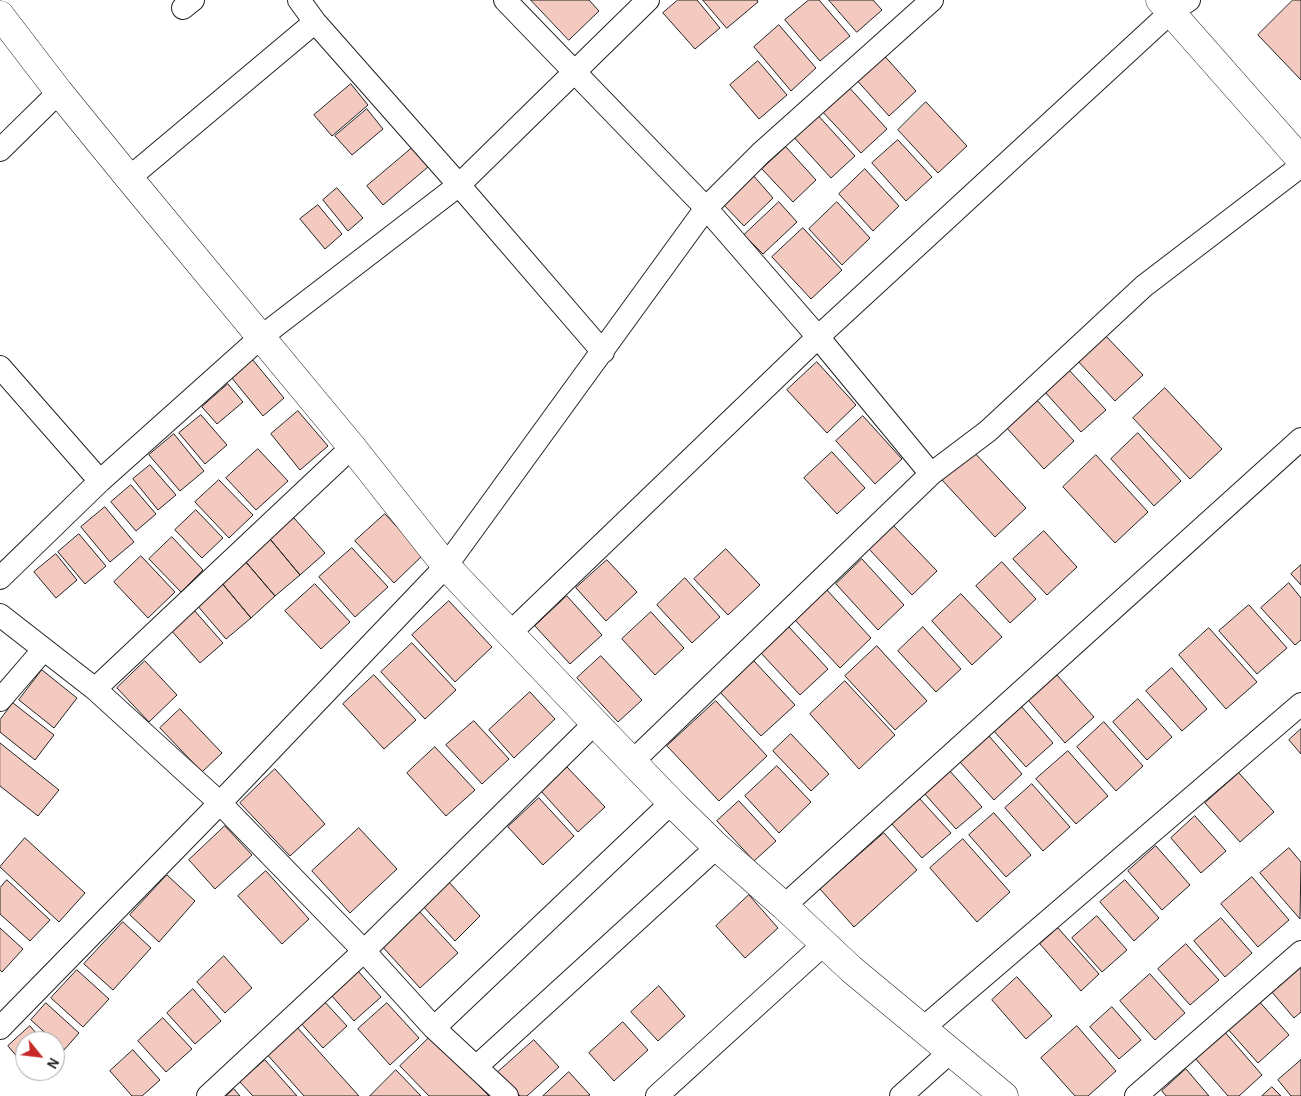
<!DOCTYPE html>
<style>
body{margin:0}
#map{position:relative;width:1301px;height:1096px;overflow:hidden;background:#fff;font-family:"Alegreya Sans",sans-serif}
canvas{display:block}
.north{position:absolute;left:15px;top:1031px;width:50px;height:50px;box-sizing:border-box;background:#fff;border:1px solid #a7a7a7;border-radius:50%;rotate:119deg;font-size:14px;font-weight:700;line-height:20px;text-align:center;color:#222}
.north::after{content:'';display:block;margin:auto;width:18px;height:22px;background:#c62828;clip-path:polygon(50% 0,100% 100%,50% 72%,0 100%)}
</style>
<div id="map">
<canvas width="1301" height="1096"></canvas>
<div class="north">N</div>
</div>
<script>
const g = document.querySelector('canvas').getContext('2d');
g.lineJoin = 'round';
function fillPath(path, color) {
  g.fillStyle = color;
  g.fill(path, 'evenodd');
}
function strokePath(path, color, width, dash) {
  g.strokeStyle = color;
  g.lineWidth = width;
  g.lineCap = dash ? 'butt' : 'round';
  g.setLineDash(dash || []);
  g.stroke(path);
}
const building = new Path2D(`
 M531,0h58l10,11 -30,29z
 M678,0h19l23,28 -25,21 -32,-36z
 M703,0h54l1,2 -31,26z
 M809,0h10l31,36 -30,25 -35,-41z
 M829,0h44l9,10 -25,22z
 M1293,0h8v80l-43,-45z
 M779,25l37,43 -25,23 -37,-44z
 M880,51l36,40 -27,25 -36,-40z
 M758,61l29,34 -28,24 -29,-34z
 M351,84l17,21 -36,31 -18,-21z
 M846,84l41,45 -26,24 -41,-44z
 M926,102l41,44 -29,27 -40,-43z
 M367,109l16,20 -31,26 -17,-19z
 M814,111l41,45 -24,22 -41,-45z
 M898,140l34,37 -26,24 -34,-38z
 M786,147l30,33 -23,22 -31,-33z
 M412,148l16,19 -45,38 -16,-19z
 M865,169l34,37 -26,25 -34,-37z
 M752,174l21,24 -29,28 -23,-24z
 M337,188l26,30 -15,13 -25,-31z
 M779,202l18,20 -34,32 -19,-19z
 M837,202l33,36 -28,27 -33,-36z
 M318,205l24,29 -17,15 -25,-30z
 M803,228l39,42 -31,29 -39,-42z
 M1103,333l40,42 -28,26 -39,-42z
 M252,359l32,39 -21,18 -32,-39z
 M817,362l39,43 -29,28 -40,-43z
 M1069,370l37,40 -25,22 -36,-40z
 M228,384l15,18 -26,22 -15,-17z
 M1165,388l57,61 -32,30 -57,-61z
 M1035,398l39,43 -30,28 -39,-43z
 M298,411l30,35 -28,24 -29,-36z
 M201,415l26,30 -22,19 -26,-31z
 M863,416l39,43 -27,25 -39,-43z
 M1138,433l43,48 -27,25 -43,-47z
 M174,434l30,37 -24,20 -31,-36z
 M258,449l30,32 -32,29 -30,-32z
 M973,451l53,57 -31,29 -53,-57z
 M832,452l33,36 -28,26 -33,-36z
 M1096,455l52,57 -33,31 -52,-56z
 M150,465l26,30 -18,15 -25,-31z
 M219,480l34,35 -24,23 -34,-36z
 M131,485l25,29 -20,17 -25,-29z
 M105,507l29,35 -24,20 -29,-35z
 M196,510l27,28 -21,20 -27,-28z
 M385,514l38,41 -29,28 -39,-42z
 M294,518l31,35 -25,22 -30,-36z
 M893,525l44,46 -25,24 -44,-47z
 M1044,531l33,36 -30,28 -34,-36z
 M79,534l27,32 -21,18 -27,-32z
 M172,537l31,33 -22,22 -32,-33z
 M270,539l30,36 -25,21 -30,-35z
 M352,548l36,39 -33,30 -36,-40z
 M726,549l34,36 -32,30 -34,-36z
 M56,554l21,26 -21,18 -22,-26z
 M141,556l34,36 -27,26 -34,-36z
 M862,559l42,46 -26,25 -42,-46z
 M607,560l30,32 -31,29 -30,-33z
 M245,561l30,35 -24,22 -30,-36z
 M1002,562l34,37 -26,24 -34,-37z
 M1301,565v20l-10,-11z
 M685,578l35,39 -28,26 -35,-38z
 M221,582l30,36 -25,21 -30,-35z
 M1289,583l12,15v42l-6,5 -34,-37z
 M315,584l35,38 -29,27 -36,-38z
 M826,589l45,49 -31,30 -46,-49z
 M961,594l41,43 -30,28 -40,-44z
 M567,596l35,39 -32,29 -35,-38z
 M449,601l43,46 -37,35 -43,-47z
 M1249,605l38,43 -30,26 -38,-43z
 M193,609l30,34 -23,20 -30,-34z
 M651,612l33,36 -29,27 -33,-36z
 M789,627l39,42 -28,26 -39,-42z
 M923,627l38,42 -25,23 -38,-41z
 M1209,628l48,54 -31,27 -47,-54z
 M412,643l44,47 -31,29 -44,-47z
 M877,646l50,55 -32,29 -50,-54z
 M601,656l41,44 -24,22 -41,-44z
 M145,661l32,34 -28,27 -32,-34z
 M754,661l41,44 -34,31 -41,-44z
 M1172,668l35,41 -25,22 -36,-40z
 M42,670l35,28 -23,30 -35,-28z
 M374,675l42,45 -32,29 -41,-45z
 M1057,675l37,42 -29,26 -37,-43z
 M845,681l50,54 -36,34 -49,-55z
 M530,692l25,27 -41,39 -25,-28z
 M1138,699l34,38 -25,23 -34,-38z
 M716,701l51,55 -48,45 -52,-55z
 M13,703l41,32 -19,25 -35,-28v-12z
 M1021,706l32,37 -27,24 -33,-37z
 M180,709l42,44 -20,19 -42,-44z
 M474,721l35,38 -27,25 -36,-39z
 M1104,722l39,44 -27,25 -39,-44z
 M1301,729v25l-12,-14z
 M791,734l38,40 -18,17 -38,-40z
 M989,736l33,38 -28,26 -34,-38z
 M0,743l59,47 -21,26 -38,-30z
 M435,747l40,43 -29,26 -39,-43z
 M1068,751l40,45 -32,28 -40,-45z
 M777,766l34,36 -32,31 -34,-37z
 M567,767l38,40 -27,25 -37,-41z
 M275,769l50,55 -35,32 -50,-53z
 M949,770l33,37 -26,22 -32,-36z
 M1239,773l35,39 -34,30 -35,-39z
 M1032,784l38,43 -27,24 -38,-43z
 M539,798l35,38 -31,29 -35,-38z
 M920,799l31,34 -29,25 -30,-34z
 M739,801l37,40 -22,20 -37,-40z
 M994,813l37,42 -25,22 -37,-42z
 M1195,816l31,35 -25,22 -30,-35z
 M225,826l27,29 -37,34 -26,-29z
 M359,828l38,41 -47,44 -38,-42z
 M884,833l33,37 -63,57 -34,-38z
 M25,838l60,55 -26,29 -59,-55z
 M963,839l47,53 -33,30 -47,-54z
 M1156,846l34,39 -28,25 -34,-39z
 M1289,848l12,14 -1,57 -40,-46z
 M266,871l43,48 -27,25 -44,-48z
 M167,875l28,26 -36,41 -29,-27z
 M1252,877l37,43 -31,27 -37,-43z
 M7,880l43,40 -20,21 -30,-27v-26z
 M447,880l33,36 -25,25 -34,-37z
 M1125,880l34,38 -25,23 -34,-39z
 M749,895l29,33 -33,30 -29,-32z
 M418,910l40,43 -38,35 -40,-44z
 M1097,916l30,34 -25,22 -30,-34z
 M1221,918l31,35 -27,24 -31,-36z
 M123,922l28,26 -38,42 -29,-26z
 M0,928l23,21 -21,23 -2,-2z
 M1058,928l41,46 -18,17 -41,-47z
 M1186,944l33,36 -29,25 -32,-36z
 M224,956l28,32 -27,25 -28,-31z
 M1299,965l2,2v45l-7,6 -23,-27z
 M77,970l32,29 -26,28 -32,-29z
 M358,971l23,26 -27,24 -23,-26z
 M1150,974l35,39 -30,27 -35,-39z
 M1017,977l35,39 -26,23 -34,-39z
 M659,986l26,30 -27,25 -27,-29z
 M193,989l28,32 -26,23 -28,-31z
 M1257,999l32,36 -31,28 -32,-36z
 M323,1000l24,26 -24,22 -24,-27z
 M46,1003l33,30 -15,17 -33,-30z
 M387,1003l32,35 -29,27 -32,-36z
 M1112,1007l29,33 -22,19 -29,-32z
 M163,1018l29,31 -26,23 -28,-31z
 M623,1022l25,28 -34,31 -25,-28z
 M295,1025l64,71h-55l-39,-44z
 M30,1026l13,15h-18v25l-17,-20z
 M1077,1026l39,45 -28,25h-13l-34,-38z
 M1223,1030l39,45 -23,21h-11l-34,-39z
 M431,1036l58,60h-60l-29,-30z
 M534,1040l25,27 -32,29h-7l-22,-24z
 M133,1050l27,30 -18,16h-10l-22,-25z
 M265,1060l32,36h-44l-13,-14z
 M1301,1060v36h-10l-13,-16z
 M1186,1069l23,27h-43l-4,-5z
 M396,1070l25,26h-51z
 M569,1072l21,23 -2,1h-45z
 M1272,1087l9,9h-19z
 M234,1089l6,7h-14z`);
const minor = new Path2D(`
 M299,0l16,22 144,163 144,167
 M505,0l201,208 112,129 354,-326 17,-11
 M183,8l10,-8
 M0,150l59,-58
 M129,178l186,-156
 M0,367l100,114
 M0,578l100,-97 161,-144 198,-152 189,-185
 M0,615l95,74 125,114 144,148 70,77 73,68
 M510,633l308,-296 113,137
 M95,689l257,-242
 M0,700l44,-51
 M632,762l299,-288 57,-43 156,-145 157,-120
 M784,906l517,-467
 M0,1028l220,-225 226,-237 260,-358 55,-55 171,-153
 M434,1028l238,-226
 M922,1029l379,-325
 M476,1067l241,-220
 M208,1096l156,-145 231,-228
 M657,1096l167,-152
 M901,1096l49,-44
 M1136,1096l165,-144`);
const tertiary = new Path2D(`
 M1160,0l141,160
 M0,15l59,77 70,86 223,269 94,119 149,157 81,84 41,40 67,59 67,63 153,127`);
fillPath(building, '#f3c9c0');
strokePath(building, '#222', 1);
strokePath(minor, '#222', 24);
strokePath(tertiary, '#222', 29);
strokePath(minor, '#fff', 22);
strokePath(tertiary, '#fff', 28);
</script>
